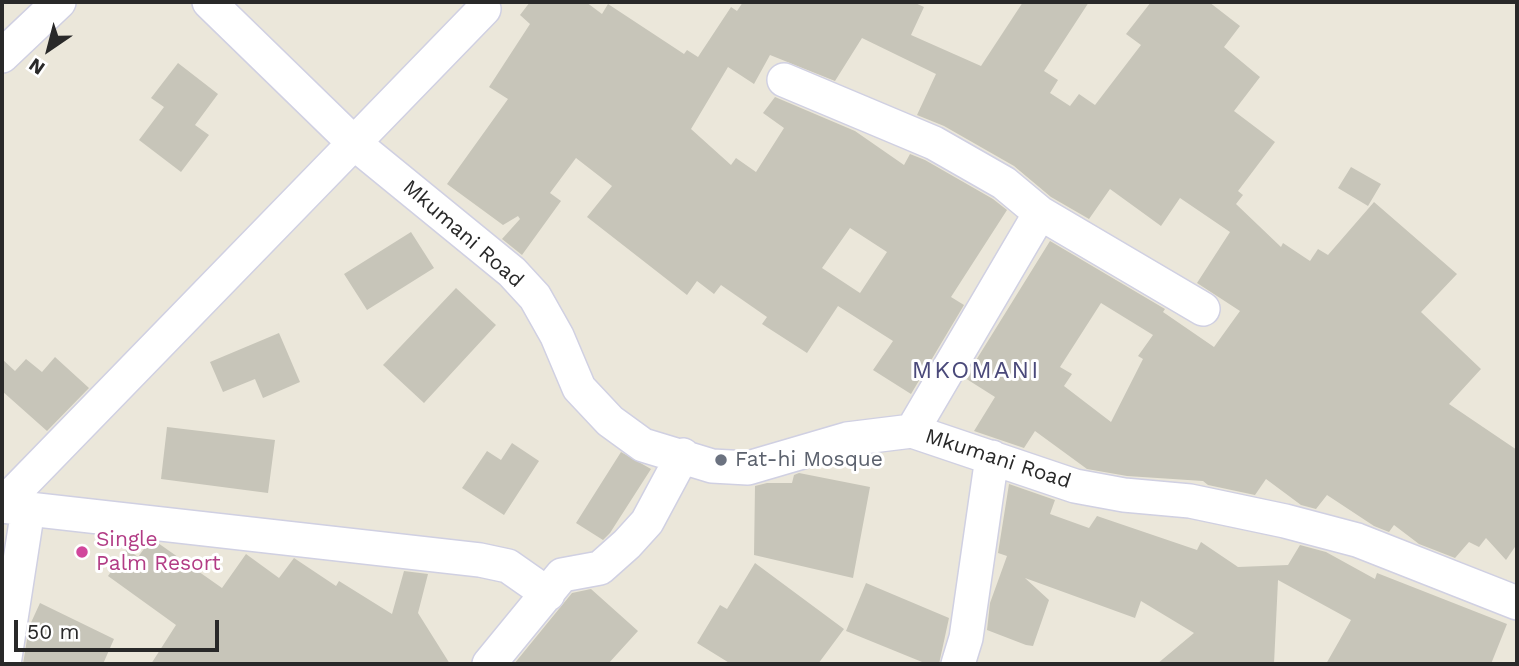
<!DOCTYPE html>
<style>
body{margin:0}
#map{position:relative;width:1519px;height:666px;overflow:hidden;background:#ebe7da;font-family:"Work Sans",sans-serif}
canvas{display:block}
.frame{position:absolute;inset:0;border:4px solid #292929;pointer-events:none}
.north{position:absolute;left:14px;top:14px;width:70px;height:70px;-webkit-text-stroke:5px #fff;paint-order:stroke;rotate:215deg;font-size:19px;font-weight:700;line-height:28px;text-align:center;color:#292929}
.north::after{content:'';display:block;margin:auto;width:24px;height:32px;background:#292929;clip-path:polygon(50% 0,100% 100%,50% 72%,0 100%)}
.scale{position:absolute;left:14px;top:620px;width:205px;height:32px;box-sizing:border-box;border:4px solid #292929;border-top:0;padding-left:9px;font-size:21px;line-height:24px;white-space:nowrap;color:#292929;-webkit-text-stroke:5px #fff;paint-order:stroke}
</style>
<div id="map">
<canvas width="1519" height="666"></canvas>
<div class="frame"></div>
<div class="north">N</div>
<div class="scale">50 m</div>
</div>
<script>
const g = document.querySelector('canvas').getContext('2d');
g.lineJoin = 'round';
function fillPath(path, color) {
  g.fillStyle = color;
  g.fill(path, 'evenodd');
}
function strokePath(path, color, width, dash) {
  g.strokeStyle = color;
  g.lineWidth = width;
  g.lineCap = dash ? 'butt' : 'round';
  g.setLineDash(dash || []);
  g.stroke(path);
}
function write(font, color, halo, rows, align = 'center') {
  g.font = font + ' "Work Sans",sans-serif';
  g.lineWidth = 6;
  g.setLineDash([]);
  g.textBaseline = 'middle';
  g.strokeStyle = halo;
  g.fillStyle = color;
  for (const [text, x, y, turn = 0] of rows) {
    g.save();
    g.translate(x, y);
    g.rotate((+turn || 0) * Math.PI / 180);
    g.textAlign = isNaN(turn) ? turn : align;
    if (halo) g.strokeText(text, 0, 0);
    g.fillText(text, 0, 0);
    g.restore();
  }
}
const building = new Path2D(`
 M530,2h56l16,12 6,-10 76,50 3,-4 11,7 33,-50 6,4 6,-9h170l11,5 -13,28 70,31 42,-64h66l-45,69 14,9 -8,13 20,13 9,-12 16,11 46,-60 -15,-11 25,-32h58l31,24 -16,21 36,30 -26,34 41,31 -37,49 5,4 -7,9 45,43 2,-4 27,18 8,-12 10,6 46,-53 83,72 -36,38 60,57 -32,35 68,46v94l-11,16 -20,-22 -7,9 -10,-5 -14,16 -36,-14 -25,-19 -5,7 -15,-6 -47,-31 -11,14 -15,-4 -35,-26 -11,16 -47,-10 -5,-4 -76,-5 -40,-7 -52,-38 -11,17 -50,-17 21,-34 -30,-19 85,-137 115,68 -2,3 51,35 26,-36 -43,-28 33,-51 -50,-34 -19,28 -51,-37 -21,30 -38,-22 -37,-31 -70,-40 -27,-11 19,-41 -74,-36 -27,43 -65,-26 -16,29 -26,-17 -37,62 40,36 5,-7 20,14 28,-44 -21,-15 12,-16 80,34 49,34 6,-11 15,6 68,39 14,11 -56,87 13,8 -53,89 -38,-24 20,-29 -55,-35 -31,47 -45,-29 5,-7 -46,-32 -7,9 -17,-13 -10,14 -100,-78 25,-31 -36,-28 -26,35 11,8 -39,54 -20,-16 18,-20 -2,-3 -15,9 -56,-41 61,-85 -19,-12 41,-63 -10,-9zM850,228l37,24 -27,41 -38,-25zM1101,303l52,32 -15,21 5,3 -32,63 -47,-36 8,-12 -12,-7z
 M178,63l40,31 -23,31 14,10 -28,37 -42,-32 25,-33 -13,-9z
 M1351,167l30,17 -13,22 -30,-18z
 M411,232l23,36 -67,42 -23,-36z
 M456,288l40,37 -72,78 -41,-38z
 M279,333l21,49 -37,16 -8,-19 -32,13 -13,-30z
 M55,357l34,31 -42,43 -45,-40v-32l13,12 11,-12 16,13z
 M167,427l108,13 -7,53 -107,-14z
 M512,443l27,18 -35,54 -42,-27 25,-37 14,9z
 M621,452l30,17 -41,64 -7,7 -27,-17z
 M799,473l71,14 -17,91 -99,-23 1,-69 12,-3h25l2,-8z
 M1009,484l46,16 -5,14 39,14 8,-12 100,34 4,-8 37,25 50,-2 12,-20 26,7 49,27 2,-6 130,51 -16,40h-165l25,-44 -73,-40 -4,84h-117l37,-31 -53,-32 -6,17 -110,-40 24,22 -16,46 -7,-1 -39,-15 3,-27 17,-47 -9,-3z
 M149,542l9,1 64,45 24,-34 33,24 15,-20 42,28 3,-5 53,33 12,-43 24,3 -10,39 32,51h-299l25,-39 -68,-49 19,-27 11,8z
 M755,563l89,66 -26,35h-87l-34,-21 23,-38 7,4z
 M866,583l83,35 -10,46h-12l-81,-33z
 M591,589l47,42 -30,33h-94l58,-71z
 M40,603l74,36 -11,25h-80l6,-37z`);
const minor = new Path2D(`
 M484,9l-130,134 158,129 23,25 22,39 22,52 31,33 33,24 69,21 36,2 99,-29 65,-8 163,55 49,9 66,6 95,20 72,19 160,63
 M2,56l57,-54
 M784,80l150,63 70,40 36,30 163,96
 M912,431l128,-218
 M2,505l352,-362 -145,-141
 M2,506l478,54 28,6 40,28
 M4,664l24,-155
 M489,664l73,-89 38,-7 27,-24 20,-22 36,-67
 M958,664l8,-26 26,-181`);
const markers = [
 [721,460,7,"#6b7280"],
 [82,552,7,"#d1479c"]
];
const streetNames = [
 ["Mkumani Road",463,234,41],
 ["Mkumani Road",998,459,18]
];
const worshipNames = [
 ["Fat-hi Mosque",735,460]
];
const hotelNames = [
 ["Single",96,540],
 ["Palm Resort",96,564]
];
const quarterNames = [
 ["MKOMANI",976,371]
];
fillPath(building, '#c7c5b9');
strokePath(minor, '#d0d0e2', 36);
strokePath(minor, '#fff', 33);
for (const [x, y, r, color] of markers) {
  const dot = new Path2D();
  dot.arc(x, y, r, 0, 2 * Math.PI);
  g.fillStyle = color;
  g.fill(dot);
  strokePath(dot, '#fff', 2.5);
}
write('21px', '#292929', '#fff', streetNames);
write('21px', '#5b616d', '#fff', worshipNames, 'left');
write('21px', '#b23c85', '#fff', hotelNames, 'left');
g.letterSpacing = '2px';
write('24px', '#4a497a', '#fff', quarterNames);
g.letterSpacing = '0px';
</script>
